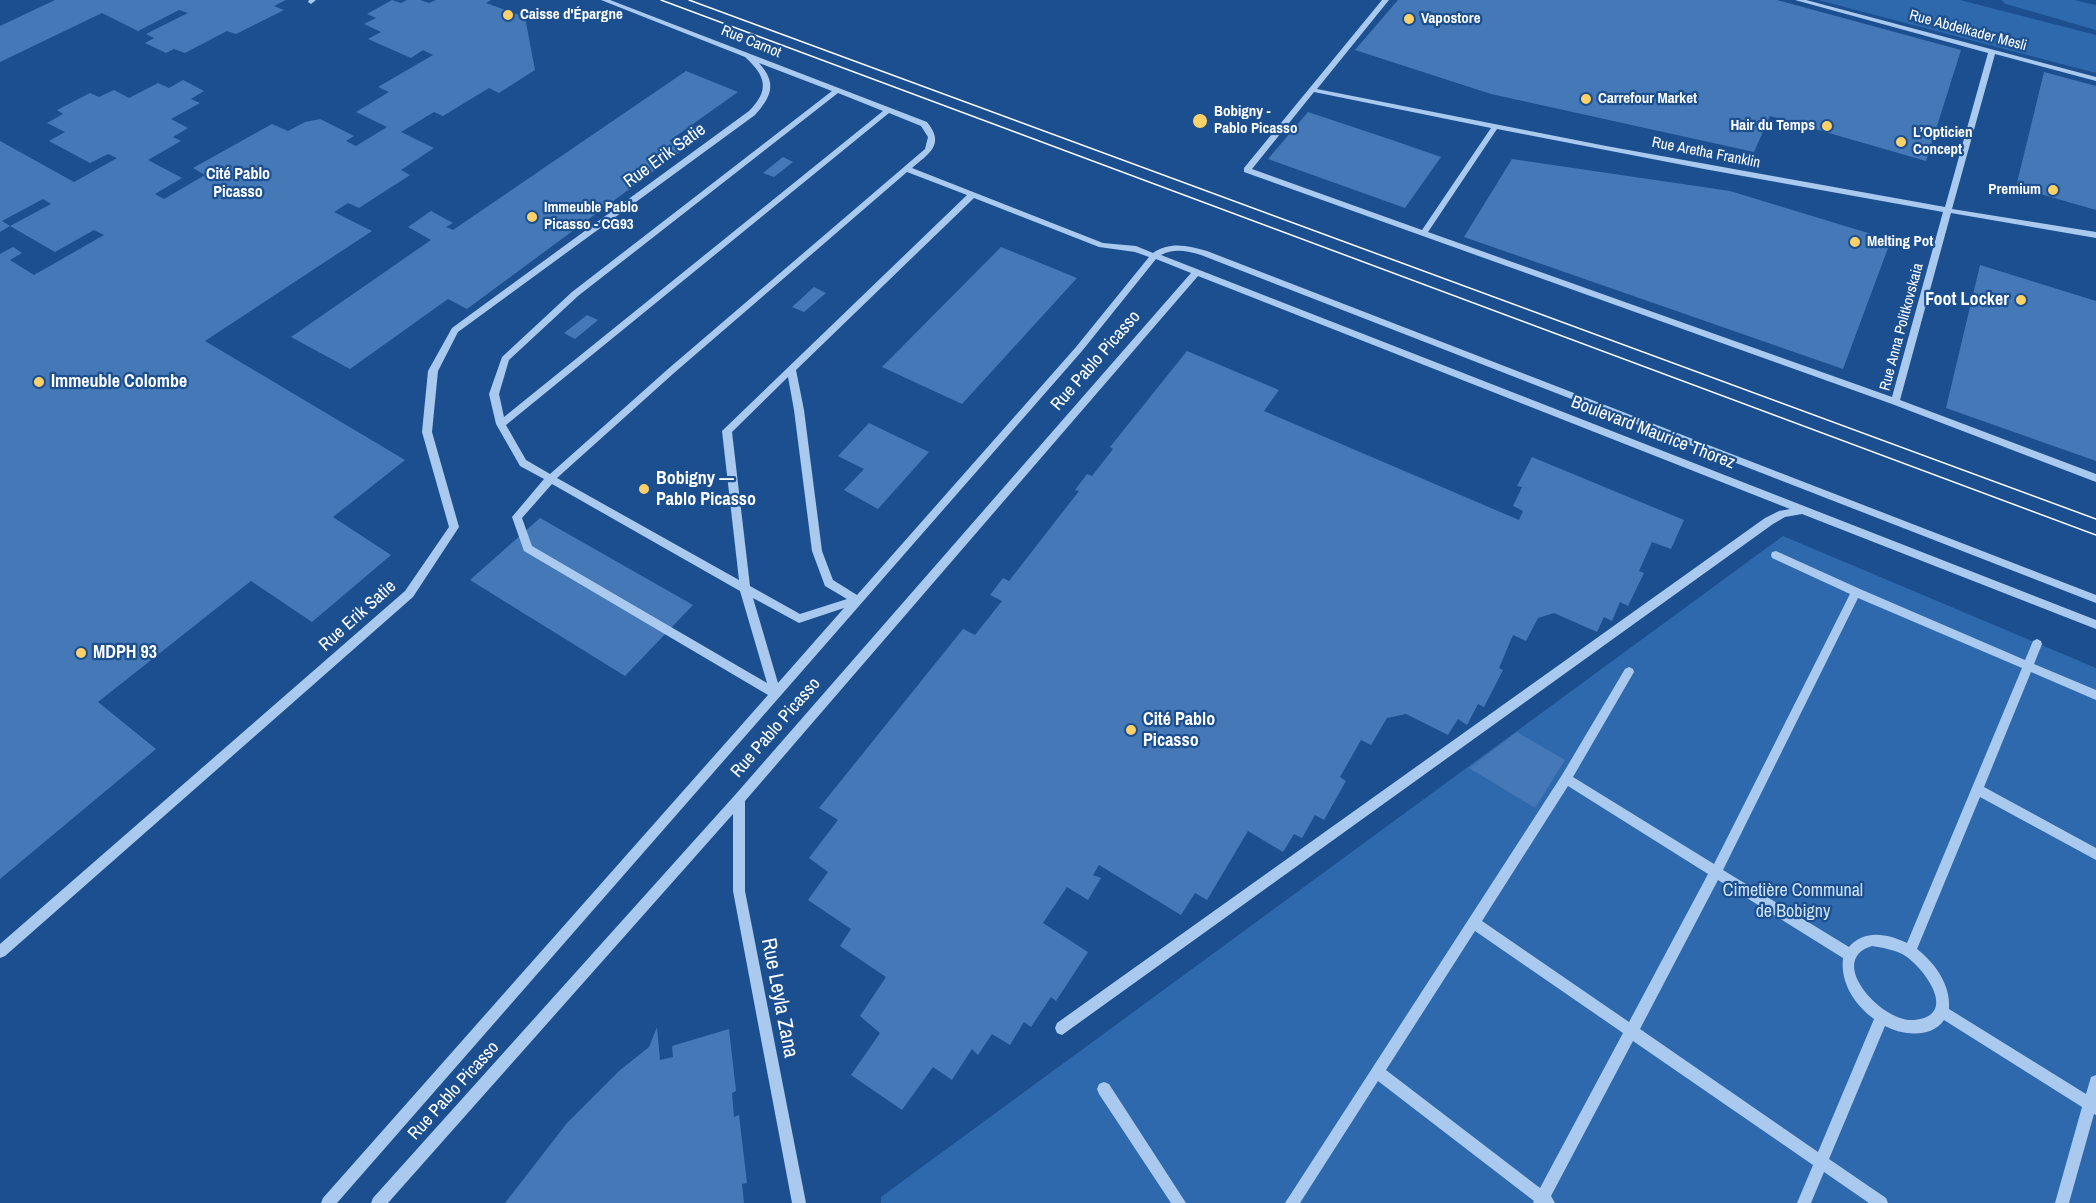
<!DOCTYPE html>
<meta charset="utf-8">
<style>
body{margin:0}
canvas{display:block;background:#1b4f8f}
</style>
<canvas width="2096" height="1203"></canvas>
<script>
const g = document.querySelector('canvas').getContext('2d');
g.lineJoin = 'round';
function fillPath(path, color) {
  g.fillStyle = color;
  g.fill(path, 'evenodd');
}
function strokePath(path, color, width, dash) {
  g.strokeStyle = color;
  g.lineWidth = width;
  g.lineCap = dash ? 'butt' : 'round';
  g.setLineDash(dash || []);
  g.stroke(path);
}
function write(font, color, halo, rows, align = 'center') {
  g.font = font + ' "Archivo Narrow",sans-serif';
  g.lineWidth = 4.5;
  g.setLineDash([]);
  g.textBaseline = 'middle';
  g.strokeStyle = halo;
  g.fillStyle = color;
  for (const [text, x, y, turn = 0] of rows) {
    g.save();
    g.translate(x, y);
    g.rotate((+turn || 0) * Math.PI / 180);
    g.textAlign = isNaN(turn) ? turn : align;
    if (halo) g.strokeText(text, 0, 0);
    g.fillText(text, 0, 0);
    g.restore();
  }
}
const green = new Path2D(`
 M1818,0h142l136,35v38z
 M2001,0h73l22,5v25l-90,-26z
 M1783,536l313,132v535h-1215v-6z`);
const building = new Path2D(`
 M55,0h231l-12,6 10,4 -48,24 -9,-3 -42,22 -11,-4 -8,4 -21,-10 9,-5 -8,-4 42,-21 -9,-3 -41,21 -36,-18 -102,49v-36z
 M392,0l9,3 6,-3h13l9,3 7,-3h55l-5,3 39,14 10,53 -36,23 -10,-5 -46,28 -9,-4 -33,20 33,16 -33,22 9,5 -51,33 -11,-5 -14,9 38,19 -167,110 200,119 -72,57 58,38 -79,67 -61,-41 -153,121 58,47 -156,130v-625l13,-7 9,6 -12,7 24,15 70,-40 -10,-5 -39,22 -45,-26 -10,6v-91l74,41 43,-24 -9,-4 -18,9 -41,-22 16,-9 -18,-9 16,-9 -6,-4 33,-17 9,4 15,-7 15,8 29,-15 11,5 14,-8 21,11 -13,8 9,4 -29,16 17,9 -15,9 8,4 -33,19 34,18 -27,16 9,5 41,-24 -12,-7 79,-44 16,7 17,-9 15,-3 34,17 -8,5 10,5 31,-19 -31,-15 33,-20 -11,-5 55,-32 -10,-5 -12,8 -43,-19 13,-7 -17,-8 12,-6 -9,-4zM43,199l8,5 -41,22 -8,-5z
 M1398,0h379l184,50 -35,111 -156,-45 -16,36 -263,-58 -136,-44z
 M686,71l52,21 -69,49 16,7 -218,161 -19,-10 -98,70 -59,-32 140,-97 -23,-13 23,-16 22,12 -7,4 7,3z
 M2044,72l52,14v124l-80,-23z
 M1308,112l84,28 49,17 -36,51 -137,-49z
 M783,157l10,5 -19,15 -11,-4z
 M1512,159l218,32 161,49 -48,129 -379,-132z
 M1001,247l76,31 -115,126 -80,-37z
 M1980,265l116,36v160l-150,-53z
 M814,287l12,6 -22,19 -12,-5z
 M587,315l11,5 -23,19 -11,-6z
 M1187,351l92,39 -15,21 255,109 4,-9 -10,-5 9,-19 -5,-1 15,-29 152,63 -13,29 -19,-7 -13,29 5,2 -16,33 -8,-4 -8,19 -8,-4 -7,15 -43,-19 -16,5 -12,23 -13,-6 -14,33 4,2 -19,37 -6,-3 -11,21 -9,-6 -10,16 -42,-21 -19,4 -16,27 -10,-5 -21,37 6,4 -22,39 -9,-5 -13,23 -8,-4 -11,18 -35,-21 -41,69 -12,-7 -14,22 -82,-50 -6,10 8,3 -13,22 -21,-13 -24,36 45,29 -32,49 -5,-4 -20,30 -7,-5 -14,23 -18,-11 -14,21 -6,-6 -20,31 -19,-13 -31,43 -51,-35 29,-42 -20,-17 26,-39 -46,-31 11,-17 -43,-29 20,-28 -19,-14 29,-38 -19,-12 144,-179 12,6 27,-34 -12,-6 13,-17 6,3 70,-90 -4,-1 12,-16 5,2 21,-27 -3,-2z
 M869,423l60,29 -51,57 -34,-19 20,-21 -26,-13z
 M540,518l153,87 -68,71 -155,-96z
 M1517,732l48,28 -30,48 -66,-40z
 M657,1027l3,33 13,-3 -1,-11 57,-17 7,62 -4,2 2,24 5,-2 8,68 -5,1 2,19h-239l62,-80 52,-52 30,-24z`);
const minor = new Path2D(`
 M309,0h7l-5,4 -3,-2z
 M601,0h9l317,122c19,23 1,32 -15,46l191,75 33,3 17,7c17,-12 36,-7 54,-2l889,344v8l-895,-348c-14,-4 -27,-7 -40,0l935,365v9l-294,-115 -17,3 -12,7 -711,511 -5,-2 -2,-5 2,-5 708,-505 14,-7 11,-2 -592,-233 -453,525v90l61,312h-14l-59,-312v-77l-345,389h-17l2,-5 362,-403 456,-522 -35,-14 -74,92 -745,852h-16l2,-5 445,-503 -244,-144 -12,-34 32,-38 -24,-13 -24,-42 -7,-30 13,-37 70,-65 260,-201 -73,-28c18,20 13,33 -4,52l-297,217 -20,39 -6,61 27,95 -46,70 -408,359 -5,2v-14l405,-353 44,-64 -27,-95 6,-61 24,-43 297,-217c21,-21 17,-35 -4,-54zM838,93l45,18 -379,306 -5,-23 10,-34 69,-64zM889,113l32,13 7,11 -3,12 -257,220 -118,105 -24,-14 -20,-35zM907,172l60,23 -245,236 17,149 -182,-102 117,-105zM974,198l125,49 36,5 14,5 -73,90 -219,248 -24,-15 -11,-29 -18,-141 -8,-40zM788,377l6,33 18,141 13,35 22,13 -47,15 -50,-28 -18,-154zM552,484l188,107 27,92 -235,-137 -10,-28zM753,598l46,25 45,-15 -66,75z
 M1382,0h7l-72,89 289,57 339,61 43,-154 -193,-53h11l290,77v4l-101,-27 -43,155 144,23v6l-145,-25 -51,187 196,74v8l-204,-78 -648,-232v-4zM1314,92l177,36 -69,102 -170,-61zM1497,129l207,40 239,43 -51,185 -464,-165z
 M1776,551l84,38 165,71 8,-19 4,-2 4,2 1,3 -8,20 62,26v10l-65,-28 -47,115 112,61v12l-116,-63 -63,152c18,14 34,36 32,60l137,85 5,-17 5,-2v40l-2,-1 -25,89h-14l27,-96 -138,-87c-13,19 -42,15 -59,6l-56,133 57,39 2,5h-19l-45,-31 -13,31h-14l16,-38 -180,-124 -82,155 4,7h-22l1,-2 -156,-120 -78,122h-15l277,-428 63,-106 4,-2 4,2 1,3 -61,105 141,87 136,-270 -78,-36 -1,-3 1,-3zM1858,598l164,70 -115,275c-20,-9 -42,-14 -58,4l-126,-77zM1568,786l140,88 -79,148 -147,-101zM1718,880l125,78c-3,25 12,47 31,61l-56,133 -178,-123zM1475,931l148,102 -83,155 -154,-118zM1872,946c12,2 25,4 35,11 20,15 51,59 7,63 -32,3 -89,-60 -42,-74z
 M1104,1082l5,2 77,119h-15l-72,-109 -2,-5 2,-5z`);
const tram = new Path2D(`
 M661,0l1435,535
 M689,0l1407,519`);
const markers = [
 [508,15,6,"#ffd166"],
 [1409,19,6,"#ffd166"],
 [1586,99,6,"#ffd166"],
 [1200,121,8,"#ffd166"],
 [1827,126,6,"#ffd166"],
 [1901,142,6,"#ffd166"],
 [2053,190,6,"#ffd166"],
 [532,217,6,"#ffd166"],
 [1855,242,6,"#ffd166"],
 [2021,300,6,"#ffd166"],
 [39,382,6,"#ffd166"],
 [644,489,6,"#ffd166"],
 [81,653,6,"#ffd166"],
 [1131,730,6,"#ffd166"]
];
const farPoinames = [
 ["Caisse d'Épargne",520,15],
 ["Vapostore",1421,19],
 ["Carrefour Market",1598,99],
 ["Bobigny -",1214,112],
 ["Pablo Picasso",1214,129],
 ["Hair du Temps",1815,126,"right"],
 ["L’Opticien",1913,133],
 ["Concept",1913,150],
 ["Premium",2041,190,"right"],
 ["Immeuble Pablo",544,208],
 ["Picasso - CG93",544,225],
 ["Melting Pot",1867,242]
];
const farStreetnames = [
 ["Rue Abdelkader Mesli",1968,31,15],
 ["Rue Carnot",751,42,22],
 ["Rue Aretha Franklin",1706,153,11],
 ["Rue Anna Politkovskaia",1902,327,-75]
];
const farNeighbourhoodnames = [
 ["Cité Pablo",238,175],
 ["Picasso",238,193]
];
const streetNames = [
 ["Rue Erik Satie",665,156,-36],
 ["Rue Pablo Picasso",1096,361,-49],
 ["Boulevard Maurice Thorez",1653,433,21],
 ["Rue Erik Satie",358,616,-42],
 ["Rue Pablo Picasso",776,728,-49],
 ["Rue Pablo Picasso",454,1091,-48]
];
const poiNames = [
 ["Foot Locker",2009,300,"right"],
 ["Immeuble Colombe",51,382],
 ["Bobigny —",656,479],
 ["Pablo Picasso",656,500],
 ["MDPH 93",93,653],
 ["Cité Pablo",1143,720],
 ["Picasso",1143,741]
];
const parkNames = [
 ["Cimetière Communal",1793,891],
 ["de Bobigny",1793,912]
];
const nearStreetnames = [
 ["Rue Leyla Zana",779,998,79]
];
fillPath(green, '#2e69ad');
fillPath(building, '#4478b7');
fillPath(minor, '#a9c9ee');
strokePath(tram, '#fff', 1.5);
for (const [x, y, r, color] of markers) {
  const dot = new Path2D();
  dot.arc(x, y, r, 0, 2 * Math.PI);
  g.fillStyle = color;
  g.fill(dot);
  strokePath(dot, '#1b4f8f', 2);
}
write('bold 15px', '#fff', '#1b4f8f', farPoinames, 'left');
write('15px', '#fff', '#1b4f8f', farStreetnames);
write('bold 16px', '#fff', '#1b4f8f', farNeighbourhoodnames);
write('18px', '#fff', '#1b4f8f', streetNames);
write('bold 18px', '#fff', '#1b4f8f', poiNames, 'left');
write('18px', '#cfe3fa', '#1b4f8f', parkNames);
write('21px', '#fff', '#1b4f8f', nearStreetnames);
</script>
